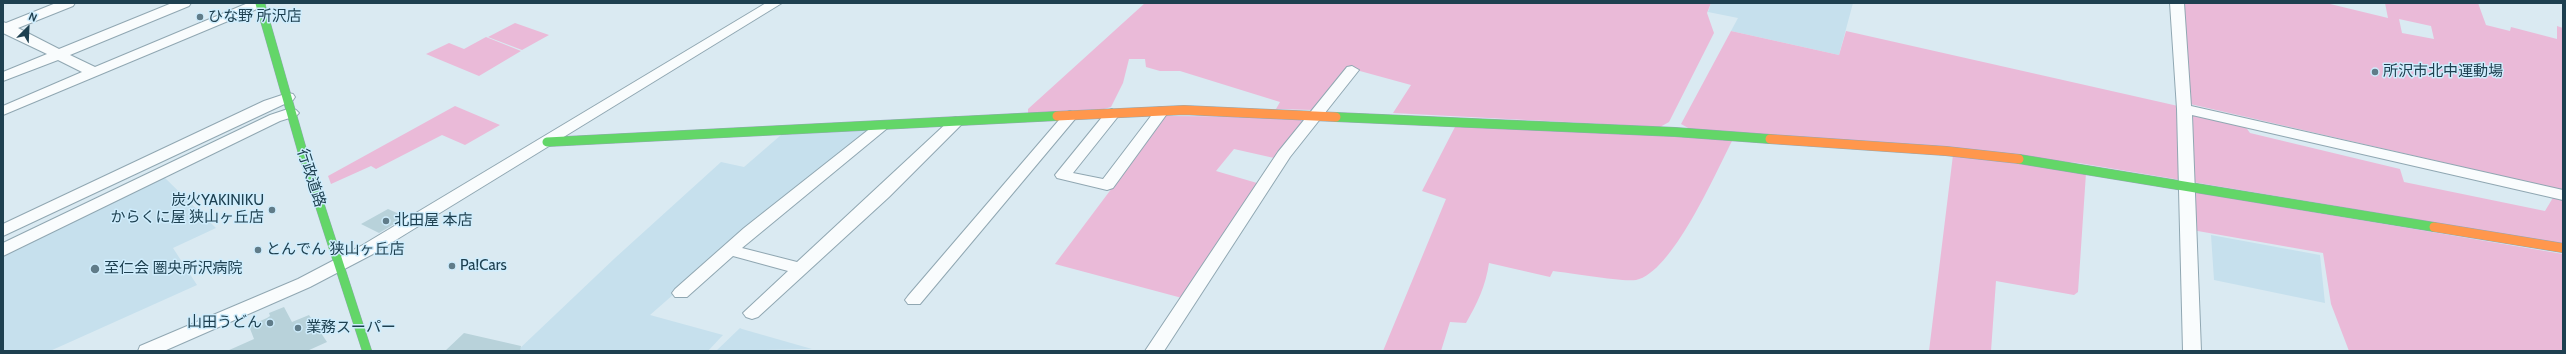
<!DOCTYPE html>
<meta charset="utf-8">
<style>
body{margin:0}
#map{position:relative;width:2566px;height:354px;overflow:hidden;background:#daeaf2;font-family:Cabin,sans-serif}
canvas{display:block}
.frame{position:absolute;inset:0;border:4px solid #1e4050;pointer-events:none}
.north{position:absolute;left:8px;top:8px;width:40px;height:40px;-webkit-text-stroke:3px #cfedfd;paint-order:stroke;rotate:24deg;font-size:11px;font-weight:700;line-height:16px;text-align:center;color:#1e4050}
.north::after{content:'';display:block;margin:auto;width:14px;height:18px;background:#1e4050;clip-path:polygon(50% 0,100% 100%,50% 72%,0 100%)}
</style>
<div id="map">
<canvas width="2566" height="354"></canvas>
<div class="frame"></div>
<div class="north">N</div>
</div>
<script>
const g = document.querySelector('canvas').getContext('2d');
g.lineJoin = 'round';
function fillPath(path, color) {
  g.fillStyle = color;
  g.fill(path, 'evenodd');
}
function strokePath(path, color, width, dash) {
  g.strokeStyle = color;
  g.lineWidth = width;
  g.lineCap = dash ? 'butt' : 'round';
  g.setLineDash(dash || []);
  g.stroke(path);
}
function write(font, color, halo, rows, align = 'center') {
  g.font = font + ' Cabin,"Noto Sans JP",sans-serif';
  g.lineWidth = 3;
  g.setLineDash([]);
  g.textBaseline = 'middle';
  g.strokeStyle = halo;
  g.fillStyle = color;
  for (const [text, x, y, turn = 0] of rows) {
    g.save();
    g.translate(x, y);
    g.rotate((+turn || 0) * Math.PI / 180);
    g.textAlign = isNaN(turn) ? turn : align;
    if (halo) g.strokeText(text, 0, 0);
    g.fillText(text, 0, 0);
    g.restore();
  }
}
const built = new Path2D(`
 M1711,3h142l-14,52 -108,-24 7,-13 -30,-6z
 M869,129l-122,101 -97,85 73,20 -15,16h-191l98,-93 106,-96 23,5 37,-32z
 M163,176l53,52 -43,20 24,37 -147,66h-47v-97z
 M2211,235l109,20 5,48 -111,-23z
 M740,328l2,1 70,20 -96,2z`);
const green = new Path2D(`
 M1145,3h566l-4,10 7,20 -45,89 -9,5 -267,-14 18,-28 -62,-17 -35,42 -38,-1 4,-7 -100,-31h-20l-14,-4 -1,-8h-16l-6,24 -12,24 -7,2 -76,5v-5z
 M2182,3h144l62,15 -3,-15h93l8,22 24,6 1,-4 46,12v-13l6,2v162l-373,-86zM2399,19l32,7 3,13 -32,-6z
 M515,23l34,12 -27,15 -34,-13z
 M1731,31l108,24 7,-24 332,75 -1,6 68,14 5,7 150,36 4,13 141,29 9,-15 9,3v45l-484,-81 -389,-34 -9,-5z
 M486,37l35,14 -42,25 -53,-22 23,-11 15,6z
 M455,106l45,19 -35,20 -23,-10 -66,34 -5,-3 -40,18 -3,-8z
 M1166,116l132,1 5,5 -29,36 -40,-9 -18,22 41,12 -75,115 -127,-34z
 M1456,125l276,14v2c-17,33 -60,132 -96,139 -15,2 -64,-7 -83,-9l-3,6 -61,-14c-3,22 -12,41 -23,60l-16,-1 -9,29h-58l63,-152 -24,-8z
 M1953,155l133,18 -8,119 -4,3 -78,-14 -5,70h-62z
 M2193,192l370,62v97h-214l-18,-47 -8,-51 -131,-23z`);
const building = new Path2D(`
 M388,209l18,8 -27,16 -18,-9z
 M284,307l8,15 17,-7 18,27 -20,9h-80l27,-12 -5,-13 18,-8 3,-2 -1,-3z
 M464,333l57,13 -1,5h-75z`);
const street = new Path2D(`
 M56,3h19l-2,3 -55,22 41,21 113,-46h19l-2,3 -119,49 25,12 153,-64h18l-2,3 -261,109v-9l79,-34 -24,-12 -55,21v-9l44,-18 -44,-21v-11l3,1z
 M766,3h16l-409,251 -63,33 -146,64h-26l2,-5 158,-67 63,-33z
 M2170,3h14l7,103 372,84v10l-371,-85 9,236h-18l-6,-242z
 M1352,66l7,4 -69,87 -126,194h-19l133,-199 69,-85z
 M288,93l5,1 2,3 -2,3 -290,136v-12l261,-123z
 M1162,107l7,4 -56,77 -6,2 -50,-12 -2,-3 52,-64 5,-2 8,5 -47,59 30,6 54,-71z
 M291,108l5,2 3,3 -3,3 -16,5 -277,135v-13l267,-128z
 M1070,111l5,2 3,3 -3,3 -155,185h-12l-3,-4 3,-4 157,-183z
 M956,117l8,5 -75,75 -131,120 -6,2 -6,-2 -3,-4 45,-42 -55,-15 -46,41h-12l-3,-4 3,-4 69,-61 133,-105 5,-2 8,5 -148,122 55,14 154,-143z`);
const fast = new Path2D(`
 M260,3l42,147 65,201
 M1336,117l339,15 95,7
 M547,142l510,-26
 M2019,159l415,68`);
const slow = new Path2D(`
 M1057,116l127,-6 152,7
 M1770,139l176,12 73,8
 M2434,227l129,21`);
const markers = [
 [200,17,4,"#607c89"],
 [2375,72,4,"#607c89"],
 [272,210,4,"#607c89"],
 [386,221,4,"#607c89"],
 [258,250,4,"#607c89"],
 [452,266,4,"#607c89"],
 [95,269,5,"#607c89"],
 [270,323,4,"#607c89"],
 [298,328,4,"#607c89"]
];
const poiNames = [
 ["ひな野 所沢店",208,17],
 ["所沢市北中運動場",2383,72],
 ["炭火YAKINIKU",264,201,"right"],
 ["からくに屋 狭山ヶ丘店",264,218,"right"],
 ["北田屋 本店",394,221],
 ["とんでん 狭山ヶ丘店",266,250],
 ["Pa!Cars",460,266],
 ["至仁会 圏央所沢病院",104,269],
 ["山田うどん",262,323,"right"],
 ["業務スーパー",306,328]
];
const streetNames = [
 ["行政道路",311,178,72]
];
fillPath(built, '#c6e0ed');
fillPath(green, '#eabad8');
fillPath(building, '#b8d2da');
strokePath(street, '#90a7b2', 2);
strokePath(fast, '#90a7b2', 10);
strokePath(slow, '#90a7b2', 10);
fillPath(street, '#f9fcfd');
strokePath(fast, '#63d668', 9);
strokePath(slow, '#ff974d', 9);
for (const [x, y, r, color] of markers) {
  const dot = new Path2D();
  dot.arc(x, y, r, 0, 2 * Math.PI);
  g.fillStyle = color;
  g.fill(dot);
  strokePath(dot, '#cfedfd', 1.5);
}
write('15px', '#1e4050', '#cfedfd', poiNames, 'left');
write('15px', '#1e4050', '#cfedfd', streetNames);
</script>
